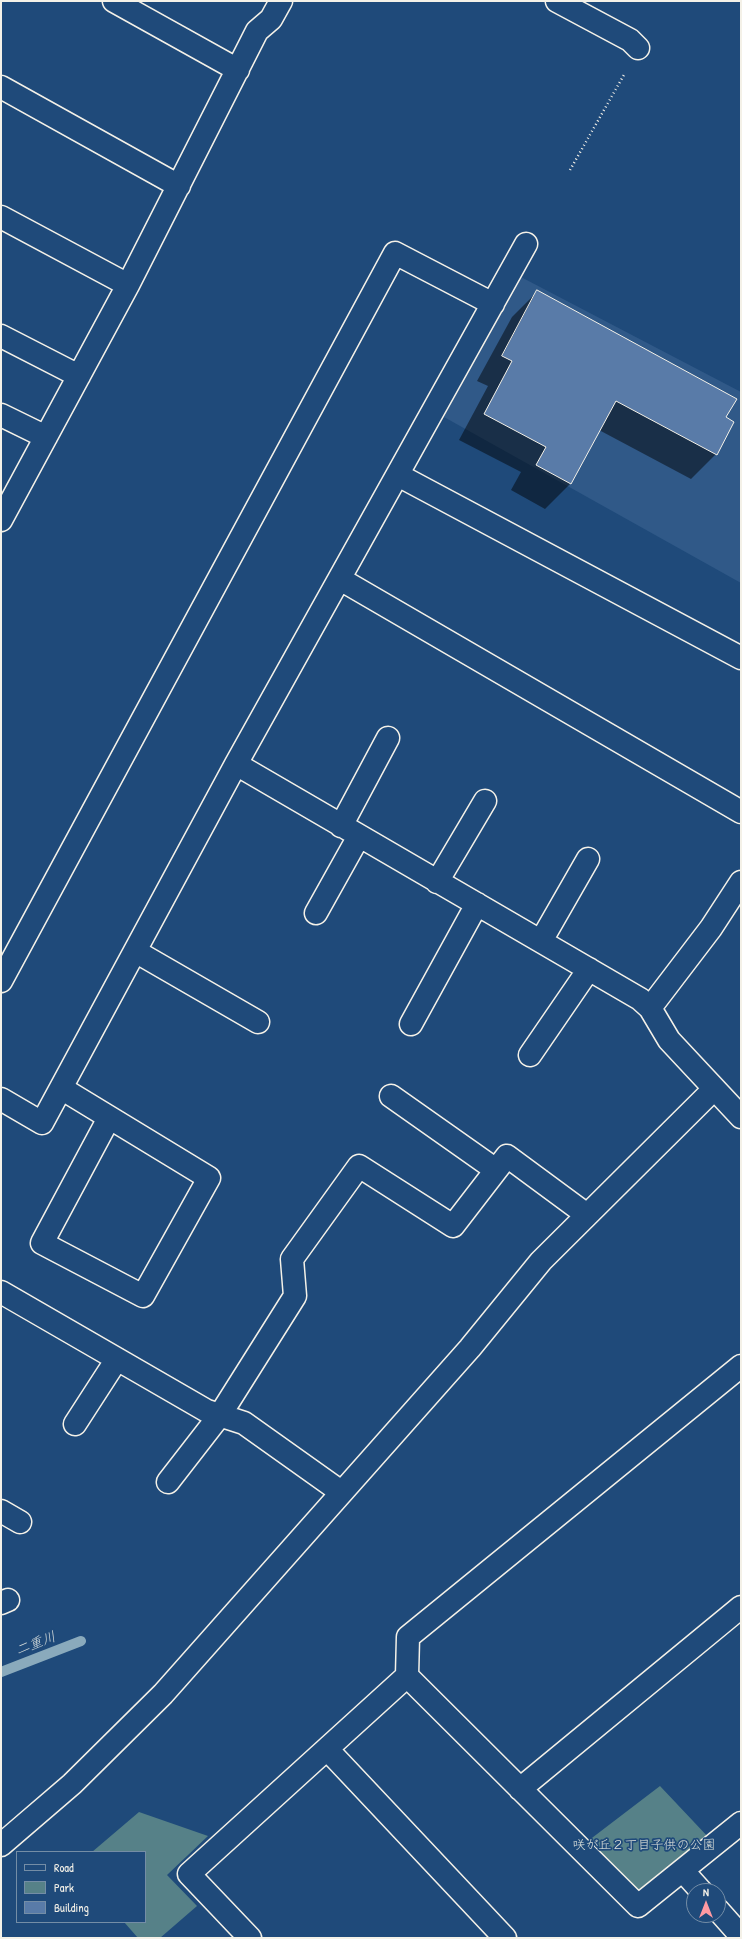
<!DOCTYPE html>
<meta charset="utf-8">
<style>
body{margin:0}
#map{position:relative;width:742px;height:1939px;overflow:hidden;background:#1f4a7a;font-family:"Patrick Hand",sans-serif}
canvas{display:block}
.frame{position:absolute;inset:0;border:2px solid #f4f1e8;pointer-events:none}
.legend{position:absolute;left:16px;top:1851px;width:130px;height:72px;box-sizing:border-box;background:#1f4a7a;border:1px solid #748da6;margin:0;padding:5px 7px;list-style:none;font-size:12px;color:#f4f1e8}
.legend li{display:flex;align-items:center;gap:8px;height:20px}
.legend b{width:20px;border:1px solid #748da6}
.north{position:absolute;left:686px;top:1883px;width:40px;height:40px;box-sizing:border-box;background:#1f4a7a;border:1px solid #748da6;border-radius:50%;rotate:0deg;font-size:11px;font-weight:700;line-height:16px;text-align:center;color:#f4f1e8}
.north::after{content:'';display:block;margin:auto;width:14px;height:18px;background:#ff9aa2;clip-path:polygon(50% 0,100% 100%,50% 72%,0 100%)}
</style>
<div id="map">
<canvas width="742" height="1939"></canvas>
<div class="frame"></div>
<ul class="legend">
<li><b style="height:5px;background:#1f4a7a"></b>Road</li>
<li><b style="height:11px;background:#568188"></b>Park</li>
<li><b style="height:11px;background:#597ba8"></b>Building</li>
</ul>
<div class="north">N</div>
</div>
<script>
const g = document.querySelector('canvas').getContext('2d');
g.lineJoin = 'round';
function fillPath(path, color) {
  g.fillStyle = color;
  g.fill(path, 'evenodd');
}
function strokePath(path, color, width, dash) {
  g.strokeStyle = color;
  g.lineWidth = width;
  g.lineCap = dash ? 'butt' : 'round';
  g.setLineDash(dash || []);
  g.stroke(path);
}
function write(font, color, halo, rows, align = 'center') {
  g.font = font + ' "Patrick Hand","Klee One",sans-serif';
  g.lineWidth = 3.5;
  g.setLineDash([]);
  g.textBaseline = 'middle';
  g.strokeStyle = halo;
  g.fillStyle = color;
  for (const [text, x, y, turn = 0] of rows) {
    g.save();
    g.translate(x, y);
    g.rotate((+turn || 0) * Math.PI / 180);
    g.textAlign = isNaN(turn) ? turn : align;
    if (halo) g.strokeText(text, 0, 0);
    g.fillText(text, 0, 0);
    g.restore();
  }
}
const built = new Path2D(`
 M519,276l222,116v191l-297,-166z`);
const green = new Path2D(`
 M660,1786l50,53 -72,62 -54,-57z
 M139,1812l69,24 -41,39 30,31 -37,32h-22l-14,-16h21v-70h-53z`);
const shadow = new Path2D(`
 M537,292l188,126 -9,36 -25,25 -92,-49 -29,54 -25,25 -34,-19 10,-18 -62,-32 29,-54 -11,-5 35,-64z`);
const stream = new Path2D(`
 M1,1672l80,-31`);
const building = new Path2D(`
 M537,290l200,109 -11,18 8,5 -17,33 -101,-54 -45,83 -35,-19 10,-18 -62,-33 28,-53 -10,-5z`);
const path = new Path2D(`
 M570,170l55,-97`);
const minor = new Path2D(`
 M114,1l124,69
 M557,1l73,39 8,8
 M1,87l178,99
 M1,217l127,68
 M1,336l78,40
 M1,415l45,22
 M398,475l343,183
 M1,520l127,-235 129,-254 14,-12 10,-18
 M340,579l401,233
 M236,764l404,235 10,9 19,32 72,77
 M341,826l47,-88
 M437,882l48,-81
 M316,913l43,-77
 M541,941l47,-82
 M135,951l123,71
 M1,981l394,-728 98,51
 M650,1008l61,-80 30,-46
 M411,1024l66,-120
 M530,1055l59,-86
 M61,1088l148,90 -66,118 -101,-53 67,-125
 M391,1096l105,74
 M1,1099l41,24 194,-359 290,-520
 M1,1292l206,119 37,12 97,69
 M75,1424l42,-65
 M168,1482l52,-67 75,-119 -3,-37 67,-93 94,60 54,-70 80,59
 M1,1511l19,11
 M1,1603l7,-3
 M407,1676l231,230 103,-83
 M327,1749l178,189
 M520,1789l221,-182
 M1,1845l71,-61 91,-90 307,-346 71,-87 173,-172
 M683,1871l18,20
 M718,1910l23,26
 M250,1938l-61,-64 218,-198 1,-39 333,-271`);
const parkNames = [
 ["咲が丘２丁目子供の公園",644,1846]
];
const waterNames = [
 ["二重川",36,1644,-21]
];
fillPath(built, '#305988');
fillPath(green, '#568188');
fillPath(shadow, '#0007');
strokePath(stream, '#8aaabc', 10);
fillPath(building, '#597ba8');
strokePath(building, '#f4f1e8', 1);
strokePath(minor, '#f4f1e8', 25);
strokePath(path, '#f4f1e8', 2.5, [1, 3]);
strokePath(minor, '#1f4a7a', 22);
write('13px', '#dce0da', '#1f4a7a', parkNames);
write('italic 14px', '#d9dfdd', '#1f4a7a', waterNames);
</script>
